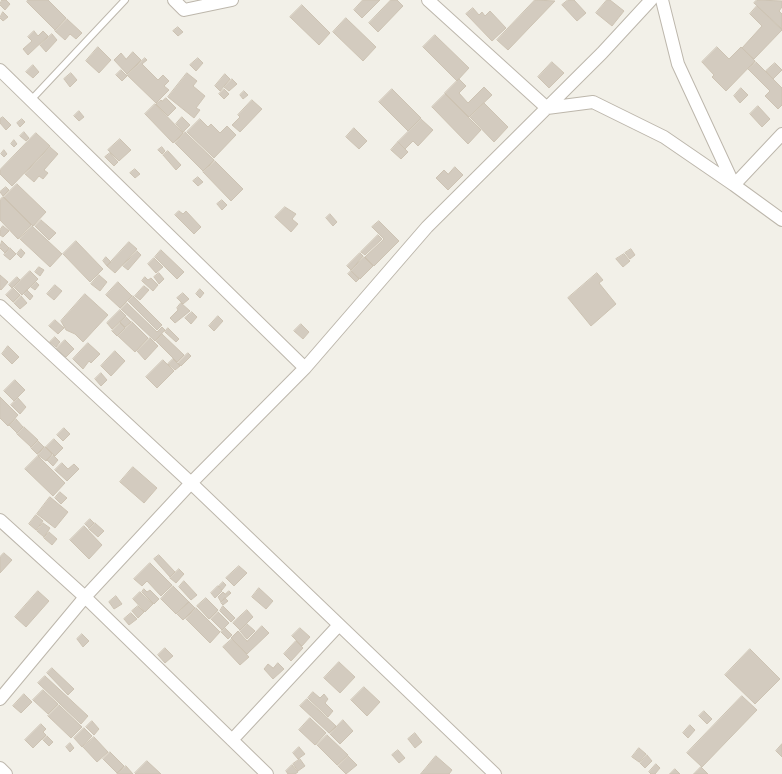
<!DOCTYPE html>
<style>
body{margin:0}
canvas{display:block;background:#f2f0e8}
</style>
<canvas width="782" height="774"></canvas>
<script>
const g = document.querySelector('canvas').getContext('2d');
g.lineJoin = 'round';
function fillPath(path, color) {
  g.fillStyle = color;
  g.fill(path, 'evenodd');
}
function strokePath(path, color, width, dash) {
  g.strokeStyle = color;
  g.lineWidth = width;
  g.lineCap = dash ? 'butt' : 'round';
  g.setLineDash(dash || []);
  g.stroke(path);
}
const building = new Path2D(`
 M2,0h4l4,4 -5,6 -5,-5z
 M28,0h20l18,18 -11,12 -28,-28z
 M363,0h17l-18,18 -8,-8z
 M391,0h6l6,6 -25,26 -9,-9z
 M535,0l20,1 -47,49 -11,-10z
 M568,0h6l12,13 -9,8 -15,-16z
 M607,0h3l14,11 -12,15 -16,-13z
 M757,0l25,1v6l-3,4 3,3v15l-28,-26z
 M302,5l28,28 -11,12 -29,-28z
 M757,6l25,24 -28,29 -12,-11 20,-22 -12,-12z
 M473,8l6,7 3,-3 3,4 5,-5 16,17 -14,13 -26,-27z
 M3,12l5,5 -5,4 -3,-3z
 M346,18l30,29 -13,14 -30,-29z
 M67,19l15,14 -6,6 -6,-5 -5,6 -10,-9z
 M178,27l5,5 -5,4 -5,-5z
 M34,31l4,5 5,-5 5,5 -20,19 -5,-6 9,-8 -4,-4z
 M52,34l5,6 -11,12 -6,-7z
 M435,35l34,33 -12,13 -34,-34z
 M98,47l13,13 -12,13 -13,-12z
 M717,47l12,12 12,-12 14,14 -29,30 -14,-14 2,-2 -12,-13z
 M133,52l8,8 -14,14 -13,-14 7,-7 5,6z
 M145,58l2,2 -5,4 16,16 5,-5 6,6 -5,5 5,4 -13,13 -29,-28z
 M198,58l5,5 -7,8 -6,-6z
 M552,62l12,11 -15,15 -11,-11z
 M756,62l26,26v17l-4,4 -13,-13 5,-5 -22,-22z
 M775,63l7,7 -9,9 -7,-8z
 M33,65l6,7 -6,6 -7,-6z
 M121,70l6,6 -5,5 -6,-6z
 M71,73l6,7 -7,7 -6,-8z
 M187,73l10,8 -4,5 12,10 -9,12 4,2 -6,8 -26,-21z
 M225,74l5,5 -10,12 -5,-5z
 M232,79l5,5 -8,7 -5,-4z
 M459,79l7,7 -7,7 9,10 16,-16 8,8 -23,22 -24,-24z
 M741,88l7,7 -8,8 -6,-7z
 M224,89l5,5 -5,5 -5,-5z
 M392,89l29,29 -13,13 -29,-29z
 M244,91l4,4 -5,4 -3,-4z
 M445,94l36,36 -13,14 -36,-37z
 M166,98l10,10 -8,8 -12,-12 5,-4 1,1z
 M252,100l10,9 -22,23 -8,-7 8,-8 -2,-2z
 M484,103l24,24 -14,15 -24,-25z
 M155,104l28,29 -10,10 -28,-29z
 M758,106l12,13 -8,8 -12,-13z
 M79,111l5,6 -5,4 -5,-5z
 M3,117l8,8 -5,5 -6,-7v-4z
 M182,117l8,8 -7,7 -7,-8z
 M22,119l3,3 -5,5 -3,-4z
 M200,119l8,8 3,-3 9,9 7,-7 9,9 -22,23 -27,-26z
 M421,119l12,11 -15,16 -5,-5 -8,8 -7,-7z
 M354,128l13,13 -8,8 -13,-12z
 M24,132l5,6 -3,3 -6,-5z
 M185,132l29,28 -11,11 -28,-28z
 M36,133l14,13 -38,40 -12,-12v-4z
 M120,139l11,11 -12,11 -11,-11z
 M14,140l3,4 -3,3 -3,-3z
 M398,142l10,10 -7,7 -10,-9z
 M50,147l8,7 -14,16 4,3 -5,6 -4,-3 -5,6 -9,-8z
 M162,147l3,4 -3,3 -4,-4z
 M4,150l3,4 -3,3 -3,-3z
 M168,151l13,14 -5,5 -13,-15z
 M110,153l8,9 -4,4 -9,-9z
 M215,161l28,28 -12,12 -28,-29z
 M455,167l8,8 -15,15 -12,-12 8,-8 4,4z
 M135,169l5,5 -5,4 -5,-5z
 M198,177l5,5 -5,4 -5,-5z
 M17,184l29,28 -13,14 -29,-29z
 M6,187l3,3 -6,6 -3,-4z
 M3,197l28,28 -13,14 -18,-19v-20z
 M222,200l5,5 -5,5 -5,-6z
 M285,207l11,7 -4,5 6,5 -7,8 -16,-15z
 M179,211l4,3 3,-3 15,16 -7,7 -19,-19z
 M330,214l7,8 -4,4 -7,-8z
 M41,220l15,13 -7,7 -14,-14z
 M379,221l20,20 -25,25 -9,-9 19,-18 -12,-12z
 M3,226l6,5 -6,6 -3,-2v-5z
 M32,226l30,28 -12,13 -30,-28z
 M378,235l4,4 -17,16 -4,-3z
 M2,241l7,7 -4,5 -5,-5z
 M76,241l27,28 -13,13 -27,-28z
 M129,242l8,7 -22,24 -8,-7z
 M10,248l6,6 -6,6 -6,-5z
 M21,249l4,4 -4,5 -4,-4z
 M631,249l4,6 -5,4 -5,-6z
 M161,250l23,22 -7,7 -22,-22z
 M137,251l4,4 -13,15 -5,-4z
 M360,253l3,3 -12,14 -4,-4z
 M624,254l6,7 -7,6 -7,-8z
 M106,257l5,5 -4,4 -4,-5z
 M364,257l9,9 -13,13 -9,-8z
 M154,258l9,9 -7,6 -8,-9z
 M39,267l5,3 -4,6 -5,-4z
 M30,271l8,8 -16,16 -8,-8z
 M351,271l8,8 -3,3 -8,-8z
 M159,273l5,6 -5,5 -5,-7z
 M597,273l6,7 -4,3 17,21 -25,22 -23,-28z
 M0,275l8,7 -7,8 -1,-1z
 M99,275l8,7 -7,9 -9,-7z
 M17,277l3,3 -8,8 -3,-3z
 M145,277l3,3 3,-2 7,7 -5,6 -11,-10z
 M36,282l3,3 -4,5 -4,-3z
 M118,282l14,14 -12,12 -14,-13z
 M55,285l7,6 -8,9 -7,-6z
 M144,286l5,4 -9,10 -5,-4z
 M13,288l7,7 -7,7 -7,-7z
 M200,289l4,4 -4,5 -4,-4z
 M27,290l6,6 -3,4 -6,-6z
 M183,293l6,6 -6,5 -6,-6z
 M85,294l23,21 -25,27 -8,-8 -9,-4 -5,-9z
 M21,296l6,7 -7,6 -6,-6z
 M133,296l29,29 -5,5 -29,-29z
 M127,303l30,29 5,-5 3,3 -10,11 -34,-32z
 M181,303l9,8 -15,12 -5,-5 8,-8 -1,-2z
 M120,310l6,6 -14,13 -5,-6z
 M192,312l5,5 -6,7 -6,-6z
 M218,316l5,5 -9,10 -5,-5z
 M126,317l5,5 -6,5 -5,-5z
 M55,320l9,8 -6,6 -9,-8z
 M132,322l16,16 -13,14 -17,-16z
 M120,323l5,5 -8,8 -5,-5z
 M301,324l8,8 -6,7 -9,-8z
 M168,328l11,11 -3,3 -11,-10z
 M162,334l22,21 -7,7 -21,-21z
 M55,337l5,5 -4,5 -6,-5z
 M150,338l8,8 -13,14 -8,-9z
 M65,340l9,9 -8,8 -10,-8z
 M88,343l12,11 -9,9 -2,-2 -6,8 -10,-10z
 M8,346l11,11 -7,7 -10,-10z
 M115,351l10,10 -14,15 -10,-10z
 M188,353l3,3 -10,10 -3,-3z
 M173,359l7,7 -5,4 -7,-6z
 M163,360l11,11 -17,17 -11,-11z
 M101,373l6,7 -6,6 -6,-7z
 M15,380l10,10 -11,11 -10,-10z
 M0,397l18,18 -10,11 -8,-8z
 M18,398l8,9 -6,7 -9,-9z
 M16,419l7,8 -6,6 -8,-8z
 M24,427l14,13 -7,7 -14,-13z
 M64,428l6,6 -7,7 -6,-6z
 M54,439l9,9 -8,8 -9,-9z
 M38,441l6,6 -7,7 -6,-6z
 M45,447l7,7 -6,7 -8,-6z
 M53,455l5,5 -5,6 -6,-6z
 M38,456l27,27 -12,13 -28,-27z
 M62,463l6,6 6,-5 5,5 -12,12 -12,-11z
 M133,467l24,21 -13,15 -24,-21z
 M60,492l7,6 -6,6 -6,-6z
 M50,497l18,15 -13,16 -18,-14z
 M36,515l7,6 -7,9 -7,-6z
 M90,519l4,4 -5,5 -4,-4z
 M43,523l7,5 -6,9 -7,-6z
 M95,523l9,8 -6,6 -9,-8z
 M84,526l18,19 -13,14 -19,-19z
 M49,532l8,7 -5,6 -8,-7z
 M4,553l8,7 -12,13v-16z
 M159,555l16,17 -5,5 -16,-18z
 M150,563l22,22 -11,11 -14,-15 -5,5 -8,-7z
 M239,566l8,7 -13,13 -8,-8z
 M179,569l5,5 -8,9 -6,-5z
 M184,581l13,14 -6,5 -12,-13z
 M223,582l3,3 -4,5 -3,-4z
 M173,586l16,16 -13,12 -15,-15z
 M218,586l4,5 -7,7 -4,-5z
 M259,588l14,13 -7,8 -14,-12z
 M144,589l3,3 3,-2 9,9 -5,5 -12,-12z
 M38,591l11,10 -23,26 -11,-10z
 M229,591l2,2 -10,9 -3,-5 5,-5 2,2z
 M140,592l13,12 -8,8 -12,-13z
 M116,596l6,8 -8,5 -5,-7z
 M206,598l12,12 -9,9 -12,-13z
 M225,598l3,3 -5,4 -2,-2z
 M189,602l6,6 -12,12 -6,-6z
 M138,606l6,6 -6,6 -6,-7z
 M223,606l12,12 -4,4 -11,-11z
 M196,608l24,24 -10,11 -24,-24z
 M247,610l6,7 -13,13 -7,-7z
 M218,612l11,11 -7,7 -11,-11z
 M131,613l6,6 -8,6 -5,-6z
 M247,624l8,7 -8,8 -7,-8z
 M262,626l7,7 -22,21 -16,-16 7,-7 9,10z
 M225,628l7,7 -4,4 -7,-7z
 M300,628l10,9 -8,9 -10,-10z
 M82,634l7,7 -6,6 -6,-8z
 M232,639l17,18 -9,8 -17,-18z
 M296,641l7,7 -12,13 -7,-7z
 M165,648l8,8 -8,7 -7,-8z
 M750,649l30,30 -25,25 -30,-29z
 M339,662l16,15 -15,16 -16,-15z
 M278,663l6,6 -11,10 -9,-10 4,-5 5,4z
 M52,668l22,21 -6,6 -21,-22z
 M45,676l43,40 -7,8 -43,-41z
 M364,687l16,15 -13,14 -16,-16z
 M43,690l15,14 -10,10 -15,-14z
 M313,692l7,6 4,-4 4,5 -3,4 8,8 -5,6 -20,-19z
 M24,694l8,8 -11,11 -8,-7z
 M742,696l15,14 -55,57 -15,-14z
 M307,699l29,27 -7,7 -29,-27z
 M59,705l23,22 -11,11 -23,-22z
 M704,711l8,8 -5,5 -8,-8z
 M310,718l16,15 -11,12 -16,-15z
 M343,720l10,11 -13,13 -10,-10z
 M92,721l7,8 -5,6 -8,-8z
 M41,724l5,5 -3,3 3,3 -13,13 -8,-8z
 M690,725l5,5 -7,8 -5,-5z
 M84,728l8,8 -10,11 -8,-9z
 M415,733l7,9 -7,6 -7,-9z
 M327,735l21,20 -11,10 -20,-20z
 M47,736l6,6 -4,4 -6,-6z
 M94,737l14,15 -11,10 -14,-15z
 M70,743l4,5 -4,4 -4,-5z
 M782,744v13l-6,-6z
 M299,747l6,7 -7,5 -5,-6z
 M639,748l7,6 -7,8 -7,-5z
 M398,750l7,8 -6,5 -7,-8z
 M110,752l14,14 -7,7 -14,-14z
 M647,755l5,6 -7,7 -5,-5z
 M348,756l9,9 -11,9 -8,-8z
 M436,756l16,14 -3,4h-28z
 M300,759l5,7 -7,5 -5,-7z
 M147,761l14,13h-25l-1,-1z
 M656,764l4,4 -5,6h-4l-2,-2z
 M292,765l6,7 -3,2h-7l-2,-3z
 M126,766l7,8h-16z
 M701,767l7,7h-14z
 M675,769l5,5h-10z`);
const service = new Path2D(`
 M31,100l94,-100`);
const minor = new Path2D(`
 M174,0l10,10 48,-10
 M428,0l119,108 46,-6 71,35 70,48 48,35
 M662,0l16,64 56,121 48,-51
 M0,70l305,298
 M0,306l191,177 304,291
 M0,520l85,77 182,177
 M0,699l85,-102 106,-114 114,-115 122,-141 175,-174 49,-53
 M232,740l107,-115
 M0,768l6,6`);
fillPath(building, '#d3cbbf');
strokePath(building, '#cdc3b3', 1);
strokePath(service, '#bdb7ac', 8);
strokePath(minor, '#bdb7ac', 14);
strokePath(service, '#fff', 6);
strokePath(minor, '#fff', 12);
</script>
